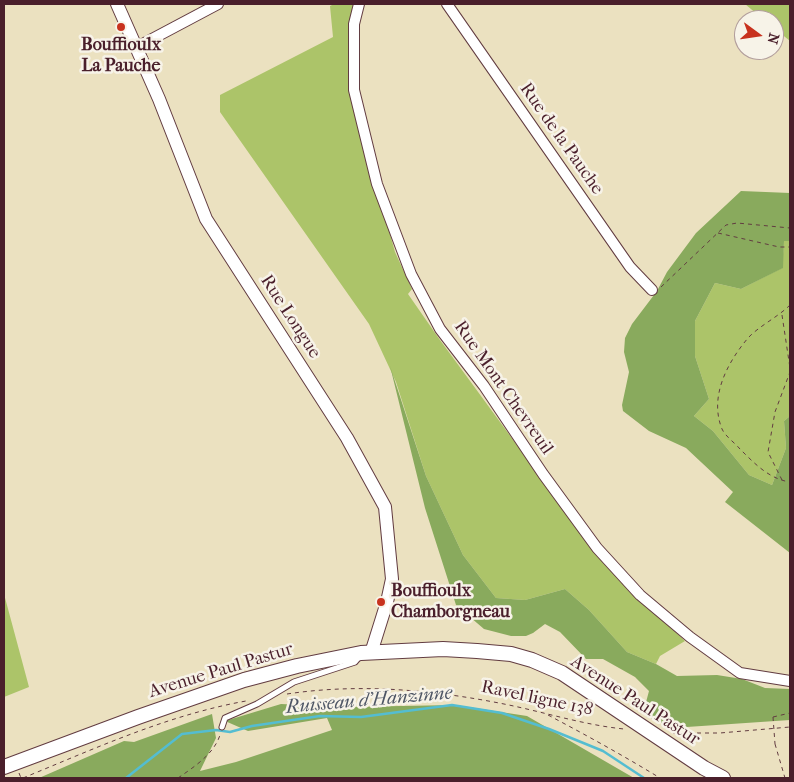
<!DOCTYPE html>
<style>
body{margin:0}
#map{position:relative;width:794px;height:782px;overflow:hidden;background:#ebe1c0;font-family:"IM FELL French Canon",serif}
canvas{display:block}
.frame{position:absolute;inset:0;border:5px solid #4a1f2b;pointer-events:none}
.north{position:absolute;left:734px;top:10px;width:50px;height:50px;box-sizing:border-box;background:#f7f3e8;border:1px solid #b29e9c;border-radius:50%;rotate:104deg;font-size:14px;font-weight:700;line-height:20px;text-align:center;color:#4a1f2b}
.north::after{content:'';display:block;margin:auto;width:18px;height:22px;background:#c8321e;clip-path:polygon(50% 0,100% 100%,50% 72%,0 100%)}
</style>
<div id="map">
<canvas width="794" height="782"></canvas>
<div class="frame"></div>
<div class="north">N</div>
</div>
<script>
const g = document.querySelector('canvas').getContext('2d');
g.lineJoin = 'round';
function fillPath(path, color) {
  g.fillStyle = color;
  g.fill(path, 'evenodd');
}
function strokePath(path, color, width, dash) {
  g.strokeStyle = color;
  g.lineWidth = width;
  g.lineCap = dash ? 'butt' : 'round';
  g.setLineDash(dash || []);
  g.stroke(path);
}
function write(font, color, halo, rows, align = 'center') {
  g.font = font + ' "IM FELL French Canon",serif';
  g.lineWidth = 5;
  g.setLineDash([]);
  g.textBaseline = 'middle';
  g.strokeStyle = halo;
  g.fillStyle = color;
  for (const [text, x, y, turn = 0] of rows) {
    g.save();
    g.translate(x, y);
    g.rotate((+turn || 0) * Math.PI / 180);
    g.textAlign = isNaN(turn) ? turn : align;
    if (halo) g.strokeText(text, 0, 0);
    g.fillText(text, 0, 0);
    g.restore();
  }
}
const green = new Path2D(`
 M334,4h20l-4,17 -1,64 46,167 17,37 -4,5 32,46 164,224 81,77 -25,15 -4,8 -29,-12 -38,-42 -24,-21 -40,11 -29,-2 -33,-43 -37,-79 -30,-94 -27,-58 -149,-212v-17l113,-58 -3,-31z
 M745,4h45v37l-16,-13v-8h-10z
 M784,241h6v175l-6,5 2,27 -14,37 -23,-10 -36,-44 -19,-15 15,-17 -14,-43v-35l20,-38 26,6 41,-21z
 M4,594l25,93 -25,10z`);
const forest = new Path2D(`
 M741,191l49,2v48h-6l-1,27 -42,21 -26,-6 -20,38v35l14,43 -15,17 19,15 36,44 23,10 14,-37 -2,-27 6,-5v137l-65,-51 8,-10 -47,-44 -37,-17 -26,-20 -1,-6 7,-33 -5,-20 1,-14 7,-14 25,-33 10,-19 29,-39z
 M390,366l36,110 37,79 33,43 29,2 40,-11 24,21 38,42 29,12 21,12 40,-1 25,4 23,9 25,1v31l-118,8 -26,-12 -1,-10 4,-15 -14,-14 -32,-18h-17l-26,-27 -15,-8 -12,9 -7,3h-15l-27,-7 -28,-24 -31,-97z
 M281,704l66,3 108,-2 72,11 107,62h-595l85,-37 10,1 78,-28 4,24 -16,33 36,-9 96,-32 -5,-12 -79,13 -23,-10z`);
const stream = new Path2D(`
 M126,778l56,-44 34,-4 14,2 22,-6 68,-10 41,1 91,-12 50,8 47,16 54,22 41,27`);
const path = new Path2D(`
 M718,233l61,14h11
 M661,287l65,-62 11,-2 53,5
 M790,305c-12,12 -31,21 -42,33 -21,25 -39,59 -26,91 3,7 13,14 18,20 14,14 29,30 50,33
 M782,315l8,53
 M782,480l-14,-28 7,-40 15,-40
 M287,694c72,-11 147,-4 217,10 40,8 80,21 120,25
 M548,715c38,20 76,41 112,63
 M773,717l17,-4
 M673,733h47l70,-6
 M775,744l10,34
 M19,773l2,5
 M23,778c73,-30 145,-63 223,-77
 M178,778c16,-11 36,-24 42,-43`);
const service = new Path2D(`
 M222,727l3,-9 32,-14 37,-22 61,-20 5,-6`);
const minor = new Path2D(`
 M359,4l-5,20v66l23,94 34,90 29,55 44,57 59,88 54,74 43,47 50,42 50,36 50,8
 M447,4l183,263 22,23
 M137,47l81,-43`);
const tertiary = new Path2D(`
 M117,4l42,95 47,120 141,219 38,69 7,72 -5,23 -16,51`);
const secondary = new Path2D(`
 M4,767l134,-50 106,-37 53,-14 64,-13 82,-4 34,2 34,3 21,6 30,13 142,95 19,10`);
const pathBridge = new Path2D(`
 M773,717l2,27`);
const markers = [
 [121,27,5,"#c8321e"],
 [381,602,5,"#c8321e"]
];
const poiNames = [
 ["Bouffioulx",121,46],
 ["La Pauche",121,67],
 ["Bouffioulx",391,592,"left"],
 ["Chamborgneau",391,613,"left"]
];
const streetNames = [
 ["Rue de la Pauche",561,139,55],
 ["Rue Longue",290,317,57],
 ["Rue Mont Chevreuil",503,388,55],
 ["Avenue Paul Pastur",221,671,-17],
 ["Ravel ligne 138",537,699,12],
 ["Avenue Paul Pastur",635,701,33]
];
const waterNames = [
 ["Ruisseau d'Hanzinne",369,701,-5]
];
fillPath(green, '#acc469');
fillPath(forest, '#89aa5d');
strokePath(stream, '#54bdd1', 2.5);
strokePath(service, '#623c41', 7);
strokePath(minor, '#623c41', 12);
strokePath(tertiary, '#623c41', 14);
strokePath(secondary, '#623c41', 16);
strokePath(path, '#623c41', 1, [4, 4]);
strokePath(service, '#fff', 5);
strokePath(minor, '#fff', 10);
strokePath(tertiary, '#fff', 12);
strokePath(secondary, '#fff', 14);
strokePath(pathBridge, '#623c41', 1, [4, 4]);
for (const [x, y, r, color] of markers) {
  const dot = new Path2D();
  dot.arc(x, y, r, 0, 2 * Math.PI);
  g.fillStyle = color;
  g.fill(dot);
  strokePath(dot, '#f7f3e8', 2);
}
write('bold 18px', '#4a1f2b', '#f7f3e8', poiNames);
write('18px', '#4a1f2b', '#f7f3e8', streetNames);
write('italic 19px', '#4e5665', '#f7f3e8', waterNames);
</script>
